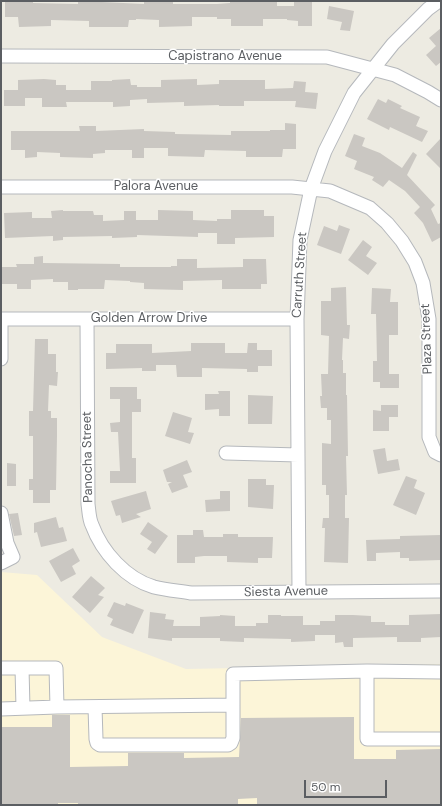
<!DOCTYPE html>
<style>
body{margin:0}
#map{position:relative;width:442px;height:806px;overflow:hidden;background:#edebe2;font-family:"DM Sans",sans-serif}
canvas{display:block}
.frame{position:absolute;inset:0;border:2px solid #5b5e62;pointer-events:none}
.scale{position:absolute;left:304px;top:780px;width:83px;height:18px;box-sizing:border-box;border:2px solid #5b5e62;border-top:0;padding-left:5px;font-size:12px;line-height:14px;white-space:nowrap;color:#5b5e62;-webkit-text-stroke:3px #fff;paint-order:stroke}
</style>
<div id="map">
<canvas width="442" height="806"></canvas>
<div class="frame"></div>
<div class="scale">50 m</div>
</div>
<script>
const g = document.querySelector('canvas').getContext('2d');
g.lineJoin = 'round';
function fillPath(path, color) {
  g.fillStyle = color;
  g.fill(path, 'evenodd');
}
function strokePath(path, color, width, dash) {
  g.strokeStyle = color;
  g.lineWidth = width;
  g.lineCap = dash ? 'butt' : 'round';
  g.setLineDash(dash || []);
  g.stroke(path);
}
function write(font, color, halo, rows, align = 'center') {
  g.font = font + ' "DM Sans",sans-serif';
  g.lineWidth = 3;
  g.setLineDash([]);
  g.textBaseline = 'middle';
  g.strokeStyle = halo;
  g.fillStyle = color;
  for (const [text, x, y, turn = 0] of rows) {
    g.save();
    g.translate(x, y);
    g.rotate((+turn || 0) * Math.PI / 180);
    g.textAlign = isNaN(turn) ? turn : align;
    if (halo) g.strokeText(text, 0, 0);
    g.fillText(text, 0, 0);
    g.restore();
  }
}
const commercial = new Path2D(`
 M1,572l36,3 65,62 84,32 255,-5v141h-440z`);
const building = new Path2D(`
 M5,1h20v1h8v1l45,1v-3h24v1l42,2v-3h29v3h44l13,-1v-2h47v5h17v-5h18v25h-14v-5l-11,-1v-1h-24v7h-32v-7h-14v-2h-25v9l-33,1v-7l-23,-1v1h-7l-1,7h-39v-6l-38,-1v6l-32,1 -1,-10h-13z
 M329,6l25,5 -4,20 -10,-1 2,-8 -15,-3z
 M441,28v34l-5,4 -10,-11 10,-9 -7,-8z
 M44,79l12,1v5h10v5h25v-9h21v-1l18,-1 1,6h6v2h24v-7l36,-1v6l22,-1v-4h46v9l28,-1 1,-7 12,1 -1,10 13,1 -2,16 -21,-2 1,-6h-52v5h-25v-1l-35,1v-4l-37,1v-4l-17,1v6l-17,1v-5h-47l1,5h-25v-9h-17v8h-21v-16h14v-10z
 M378,99l8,4 2,-4 14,7 -2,2 20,9 -4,9 12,5 -6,11 -32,-15 -1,3 -22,-11z
 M285,123l11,1v25h-13l-1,8h-36v-6l-41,-1 -1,7 -36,-1v-8h-24v10h-12v-8h-27v3l-12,1v4l-33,-1v-4l-23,-1v5l-12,1v-8h-14v-19h69l-1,-5h17v5l48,-2v2l31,1v2l56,1v-4h39v-1h15z
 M354,134l11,4 -3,8 18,7 22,15 11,-16 4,3 -10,20 28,30 -4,4 7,15 3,-1v14l-9,5 -9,-19 -9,-10 6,-6 -15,-16 -16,-11 -6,7 -11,-7 2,-3 -20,-8 3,-8 -12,-5z
 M441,138v31l-15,-15z
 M63,210v1h30l1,4h9v6l21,-1v-9h12v9h22v-10l35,1v9l24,1v-2h14v-9h33v6h10v21l-39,1v6h-18v-11h-19v4l-61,-2v2l-25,1v-2l-49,1v3l-10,1v-5l-48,2 -1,-25 28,-1v6h20l-1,-7z
 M339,225l11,4 -9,25 -24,-9 7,-19 13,5z
 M363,240l9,7 -6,9 11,7 -9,12 -20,-15z
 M43,256v7l77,1v3h51v-1h6v-7h20v9l46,-1v-8h23l1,25h-6v5h-39v-9l-39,1v9l-39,-1v-6l-14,-1v-1l-25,-1 -1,9h-26v1h-10v-8h-15v-3l-22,1v9h-14v-5h-16v-17h16l-1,-3h18v-7z
 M346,287l1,38h3l-1,14 -6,-1 -1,22h1v13h3v22h1l1,61h-2l1,39h-2v23h4l-1,45 -24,-1 1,-34h-3l1,-10h6v-23h-3v-10h-4v-42l9,1v-24h-4v-12h-6l-1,-12h2l-1,-22h7l1,-38 -8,-1v-34h10v-13z
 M372,288l19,1 -1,13h8v33h-9v39h10v14h-19v-6h-7v-21h4l-1,-47h-5z
 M35,339h13v15h8v18h2l-1,14 -8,-1 -1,26h3v7h6v18l-1,54h-6v13h-17v-13h-4v-11h4v-43h-4v-25h4z
 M191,343h34v10h22l1,-10h9v7h15v16h-14v6h-11v-3l-45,-1v9h-25l-1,-12h-20v6h-14v-3l-36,1v-16h10v-9h36v9l39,-2z
 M110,387h27v12h4v13h-9v46h4v25h-26v-12h10l-2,-39h-7l-1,-9 10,-1v-23h-10z
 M218,391h12v25h-11v-7l-14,1v-16h14z
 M248,395l25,1 -1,28h-24z
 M381,405h17v12h-9v14h-16v-21l8,1z
 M173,412l19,6 -4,14 6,1 -4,11 -25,-8z
 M385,448l2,13 11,-2 2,11 -22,4 -5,-24z
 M187,460l5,12 -9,3 5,12 -16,6 -4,-9 4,-2h-5l-4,-12z
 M7,463l9,1v22h-9z
 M406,476l11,4 -3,8 11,5 -9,22 -23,-10z
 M248,479h18v6h8l-1,24 -25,-2z
 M146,491l5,18 -15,5 5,3 -19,6 -2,-8 -4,1 -5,-15z
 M220,491h10v20l-24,1 -1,-12 15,-1z
 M18,513l4,22 -8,1 -5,-22z
 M56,517l3,11 4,-1 4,14 -26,6 -4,-15 -3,1v-10z
 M148,522l20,14 -13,18 -8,-5 5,-7 -12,-8z
 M193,530h10l1,7h19v-3h15v3h35l-1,21h-14v5l-31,-1v-6h-23l-9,1v6h-18v-28h16z
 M441,535v25l-32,1v-3h-9v-6l-24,1v8h-9l-1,-21 34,-1v-3z
 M73,548l7,13 -8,5 4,8 -15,8 -12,-21z
 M91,576l14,12 -7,7 6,2 -14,16 -18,-16z
 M114,602l11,4 1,-3 18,7 -11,24 -23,-9 3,-6 -6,-3z
 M150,612l16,2 -1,5 9,1 -1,6h27v-9l20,-1v-1l15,1v10h21v-3h12v-8h13v1h22v9h17v-4h15v-6h18l18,1v6h14v3h24v-10l32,-1v23l-20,1v4h-24v-5l-44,1v9h-9l-1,-5 -8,1v-8h-20v6l-24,1v-3l-47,-1v4l-24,-1v-3h-48v3l-24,-3z
 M52,715h18v52l58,-1v-13h56v5l55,-1 2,-39 113,-1v42h42v-9l45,-1v56h-87v-1l-97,1v-7l-19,1v5l-160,1v-2h-20v2h-57v-78h51z`);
const minor = new Path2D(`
 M1,56l326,1 68,18 33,17 13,8
 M1,187h291l38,4 40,17 17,15 15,18 13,21 8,21 6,36v118l6,15 6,3
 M1,319h296
 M87,319l1,185c1,7 1,15 4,21 10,27 34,54 62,62 12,3 25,4 37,6l250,-2
 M1,359v-40
 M226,453l72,2
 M1,513l6,30 6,14 -12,6
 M299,592l-2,-273 3,-79 11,-51 14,-38 29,-58 39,-49 35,-35 11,-8
 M1,668h21l1,40
 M367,671v68h74
 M57,707l176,-2
 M95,707l1,32 1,4 3,2h128l3,-2 2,-5v-64l134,-3 74,1
 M1,709l56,-2 -1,-39h-34`);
const streetNames = [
 ["Capistrano Avenue",225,57],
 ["Palora Avenue",156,187],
 ["Carruth Street",300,275,-86],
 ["Golden Arrow Drive",149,319],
 ["Plaza Street",427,339,-92],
 ["Panocha Street",88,457,-91],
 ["Siesta Avenue",286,592,-1]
];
fillPath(commercial, '#fcf5d8');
fillPath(building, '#cac7c2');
strokePath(minor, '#b5b8bc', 15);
strokePath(minor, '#fff', 13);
write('13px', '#5b5e62', '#fff', streetNames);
</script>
